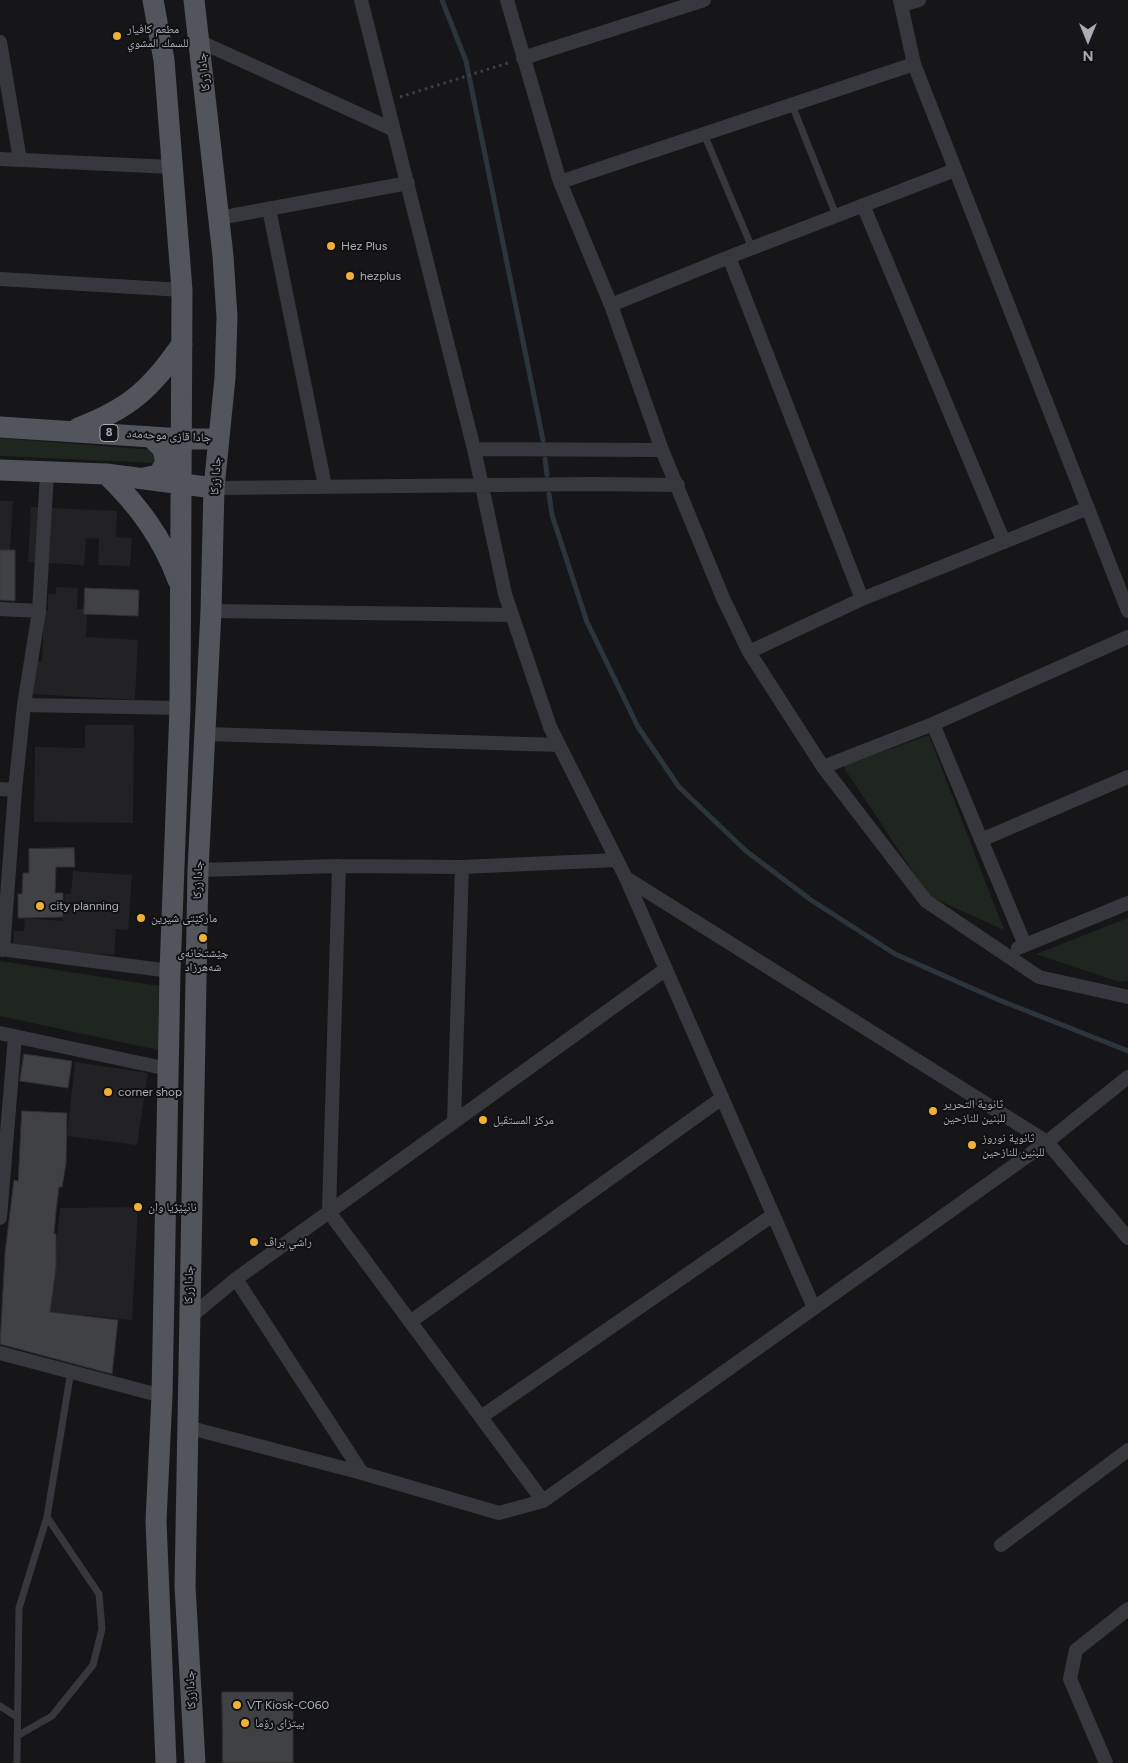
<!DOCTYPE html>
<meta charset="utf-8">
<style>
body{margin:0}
#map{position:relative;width:1128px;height:1763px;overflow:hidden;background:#161618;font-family:Figtree,sans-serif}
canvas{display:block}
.north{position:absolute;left:1063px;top:15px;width:50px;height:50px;-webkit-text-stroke:4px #111113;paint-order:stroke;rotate:180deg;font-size:14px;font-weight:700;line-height:20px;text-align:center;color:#a8adb8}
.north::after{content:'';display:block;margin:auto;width:18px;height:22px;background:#a8adb8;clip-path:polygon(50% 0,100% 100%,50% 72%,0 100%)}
</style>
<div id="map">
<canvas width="1128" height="1763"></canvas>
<div class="north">N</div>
</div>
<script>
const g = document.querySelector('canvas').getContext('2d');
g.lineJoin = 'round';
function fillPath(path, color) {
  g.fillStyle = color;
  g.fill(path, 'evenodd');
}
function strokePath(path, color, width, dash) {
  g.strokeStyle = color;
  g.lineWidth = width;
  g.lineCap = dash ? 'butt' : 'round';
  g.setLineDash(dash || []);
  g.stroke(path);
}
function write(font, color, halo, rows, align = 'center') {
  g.font = font + ' Figtree,"Noto Naskh Arabic",sans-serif';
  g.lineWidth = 4;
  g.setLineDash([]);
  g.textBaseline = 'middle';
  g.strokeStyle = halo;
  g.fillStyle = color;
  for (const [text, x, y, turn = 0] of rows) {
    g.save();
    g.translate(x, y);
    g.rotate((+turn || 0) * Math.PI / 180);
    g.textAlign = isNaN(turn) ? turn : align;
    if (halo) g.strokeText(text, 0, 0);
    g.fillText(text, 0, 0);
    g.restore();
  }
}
const built = new Path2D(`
 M0,501h13l-3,49h-10z
 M31,507l86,4 -1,26 16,1 -2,28 -32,-1 1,-26 -13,-1 -2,27 -56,-3z
 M56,587l22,1 -1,21h7l1,-21 54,2 -1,26 -51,-2 -1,23 52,3 -3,60 -102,-6 1,-33h8l2,-50h4v-17h8z
 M85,725h49l-1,98 -99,-1 1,-75 50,1z
 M73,871l59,4 -4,55 -12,-1 -2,26 -101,-7 1,-17h10l1,-13 38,3 2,-27h6z
 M75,1062l73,11 -11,72 -70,-9z
 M138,1207l-6,113 -82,-8 10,-104z`);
const green = new Path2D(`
 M0,438l153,12 4,6 -3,7 -154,-7z
 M929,735l75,195 -75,-34 -86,-130z
 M1128,918v63l-8,1 -84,-28z
 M0,961l159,25 -1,64 -158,-34z`);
const stream = new Path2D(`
 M442,0l24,61 77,379
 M545,459l2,16
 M549,494l3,21 35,107 51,105 41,60 67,64 65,49 84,54 99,44 134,53`);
const building = new Path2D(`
 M0,550h15v51l-15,-1z
 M85,588l54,2 -1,26 -54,-2z
 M74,848l1,19h-19l-1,26h8v24l-45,1v-24h4l1,-21h6v-24z
 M24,1054l48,7 -4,27 -48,-7z
 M22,1111l45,2 -1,51 -4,23h-3l-3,24 -2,23h2v33l-6,45 68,8 -6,54 -112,-30 5,-91 9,-73 4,1z
 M222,1692h71v71h-70z`);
const path = new Path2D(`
 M400,97l111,-35`);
const lane = new Path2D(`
 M792,105l44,110
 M704,134l48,114
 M0,1706l17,11
 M17,1736l35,-20 41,-51 9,-36 -3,-35 -52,-77
 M17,1763l2,-155 28,-91 24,-146`);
const street = new Path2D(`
 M361,0l113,449 31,145 45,133 76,151 188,430
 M507,0l53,182 51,123 51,145 61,148 26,54 74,115 103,134 113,76 89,20
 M900,0l14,64 214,547
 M902,5l17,-5
 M0,42l20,118
 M201,42l191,87
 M523,58l181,-58
 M0,159l172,8
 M560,182l354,-118
 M863,205l141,337
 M269,209l56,277
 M219,218l189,-35
 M729,257l133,342
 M0,279l182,11
 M611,305l118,-48 226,-87
 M474,449l188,1
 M214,488l378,-4 86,1
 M0,609l39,2
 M211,611l301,4
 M749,652l113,-53 226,-91
 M24,705l156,3
 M933,724l92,221
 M206,734l353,11
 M823,767l110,-43 195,-87
 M0,789l15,1
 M981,840l147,-63
 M339,866l-10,346 214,289
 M198,870l141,-4 123,1 154,-7
 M626,878l421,264 81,96
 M1018,948l110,-45
 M0,949l170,22
 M3,950l12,-160 9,-85 15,-94 8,-138
 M0,1033l168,36
 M454,1121l8,-254
 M0,1218l15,-182
 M236,1279l126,194
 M189,1318l47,-39 430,-310
 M410,1322l312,-224
 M0,1353l162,43
 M481,1417l292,-202
 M187,1427l175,46 137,40 44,-12 504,-359 81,-65
 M1001,1545l127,-95
 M1106,1763l-36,-84 6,-29 52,-41`);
const primary = new Path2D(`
 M153,0l11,60 18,230 -2,418 -10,263 -8,425 -6,125 10,242
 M194,0l29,256 4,61 -2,61 -11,110 -3,123 -13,259 -13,716 10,177
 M0,427l182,12h36
 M78,428c51,-19 74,-40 104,-84
 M0,470l106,4 108,14
 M106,474c32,31 56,63 72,106
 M144,478l14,-3 8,-12 -3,-14 -12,-12`);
const markers = [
 [117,36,5,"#f2b134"],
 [331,246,5,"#f2b134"],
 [350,276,5,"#f2b134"],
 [40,906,5,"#f2b134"],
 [141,918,5,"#f2b134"],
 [203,938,5,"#f2b134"],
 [108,1092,5,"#f2b134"],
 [933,1111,5,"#f2b134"],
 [483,1120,5,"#f2b134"],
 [972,1145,5,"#f2b134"],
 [138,1207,5,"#f2b134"],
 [254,1242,5,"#f2b134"],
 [237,1705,5,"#f2b134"],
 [245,1723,5,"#f2b134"]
];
const shields = [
 [109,433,18]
];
const shieldNames = [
 ["8",109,433]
];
const poiNames = [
 ["مطعم كافيار",127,29],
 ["للسمك المشوي",127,43],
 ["Hez Plus",341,246],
 ["hezplus",360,276],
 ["city planning",50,906],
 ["مارکێتی شیرین",151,918],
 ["چێشتخانەی",203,953,"center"],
 ["شەهرزاد",203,967,"center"],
 ["corner shop",118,1092],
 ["ثانوية التحرير",943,1104],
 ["للبنين للنازحين",943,1118],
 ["مركز المستقبل",493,1120],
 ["ثانوية نوروز",982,1138],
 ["للبنين للنازحين",982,1152],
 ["نانپێژیا وان",148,1207],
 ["راشي براڤ",264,1242],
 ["VT Kiosk-C060",247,1705],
 ["پیتزای رۆما",255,1723]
];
const streetNames = [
 ["جادا زرکا",204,72,-96],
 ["جادا قازی موحەمەد",169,436,3],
 ["جادا زرکا",216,476,-86],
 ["جادا زرکا",198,880,-88],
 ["جادا زرکا",189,1285,-89],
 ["جادا زرکا",191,1690,-93]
];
fillPath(built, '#222225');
fillPath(green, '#1e261f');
strokePath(stream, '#2c353c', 5);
fillPath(building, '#404145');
strokePath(building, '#303034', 1);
strokePath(path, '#3d3f44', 3, [2.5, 4]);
strokePath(lane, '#37383d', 7);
strokePath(street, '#37383d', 14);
strokePath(primary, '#53555c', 21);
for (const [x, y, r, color] of markers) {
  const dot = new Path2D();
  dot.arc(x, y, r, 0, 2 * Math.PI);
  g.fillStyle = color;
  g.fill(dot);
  strokePath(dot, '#111113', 2);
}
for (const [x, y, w] of shields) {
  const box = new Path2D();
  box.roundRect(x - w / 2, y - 8.5, w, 17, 4);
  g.fillStyle = '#111113';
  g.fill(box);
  strokePath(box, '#a8adb8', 1);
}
write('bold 11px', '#a8adb8', null, shieldNames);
write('12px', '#a8adb8', '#111113', poiNames, 'left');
write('12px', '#a8adb8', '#111113', streetNames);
</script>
